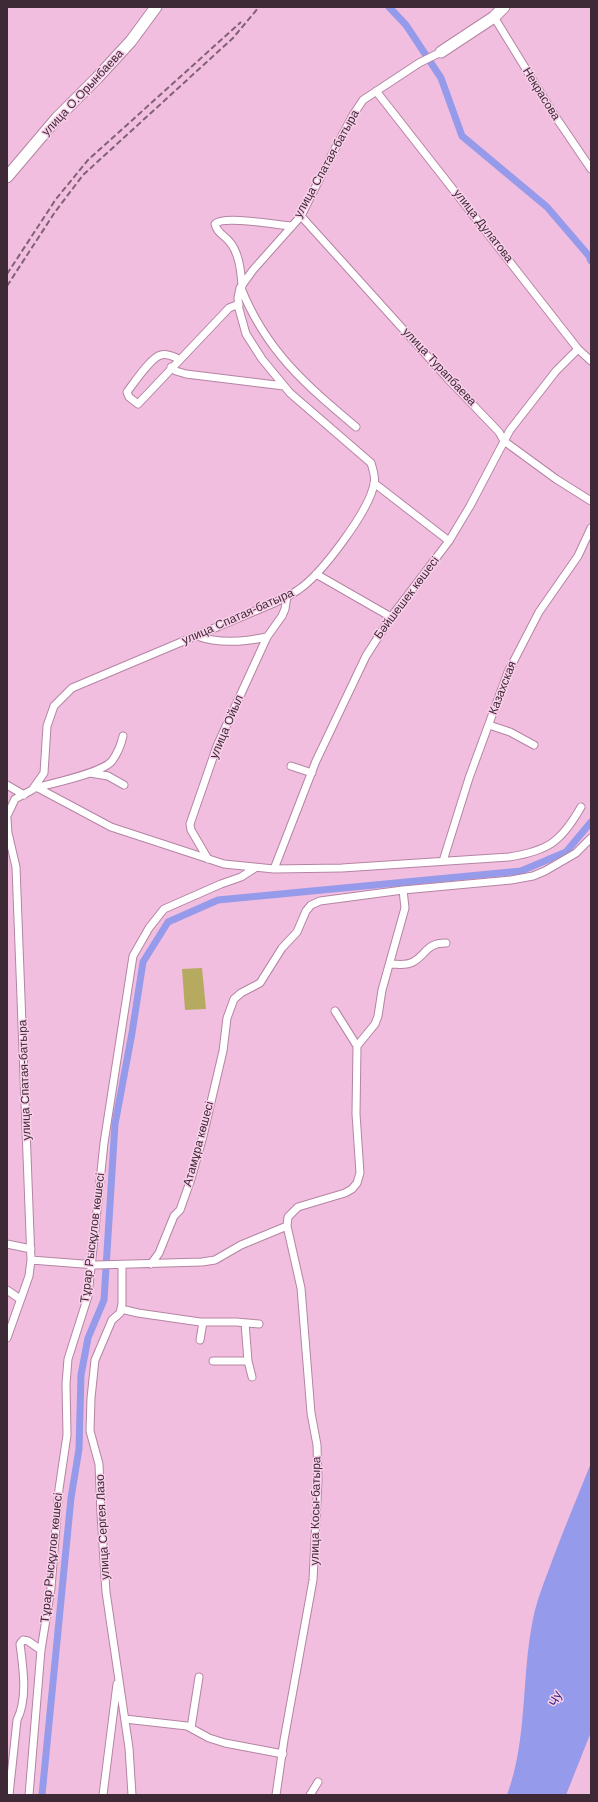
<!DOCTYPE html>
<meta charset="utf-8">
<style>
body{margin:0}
#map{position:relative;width:598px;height:1802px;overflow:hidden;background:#f2bedf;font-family:Helvetica,sans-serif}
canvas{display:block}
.frame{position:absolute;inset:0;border:8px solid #3e2a37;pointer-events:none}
</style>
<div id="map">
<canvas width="598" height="1802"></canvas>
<div class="frame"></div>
</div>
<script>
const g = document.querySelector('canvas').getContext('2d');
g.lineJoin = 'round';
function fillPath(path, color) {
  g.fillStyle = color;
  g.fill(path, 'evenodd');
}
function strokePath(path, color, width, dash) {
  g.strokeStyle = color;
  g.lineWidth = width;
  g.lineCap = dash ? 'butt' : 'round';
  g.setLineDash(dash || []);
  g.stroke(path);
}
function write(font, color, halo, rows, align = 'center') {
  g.font = font + ' Helvetica,sans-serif';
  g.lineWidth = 3;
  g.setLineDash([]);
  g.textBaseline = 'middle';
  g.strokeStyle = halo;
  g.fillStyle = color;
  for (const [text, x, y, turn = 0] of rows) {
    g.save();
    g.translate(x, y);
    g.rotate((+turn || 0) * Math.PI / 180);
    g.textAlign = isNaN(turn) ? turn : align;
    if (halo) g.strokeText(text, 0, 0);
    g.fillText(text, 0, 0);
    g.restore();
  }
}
const green = new Path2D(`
 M202,968l4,41 -21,1 -3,-41z`);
const water = new Path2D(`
 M591,1463v269l-25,63h-59c21,-56 14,-118 26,-176 4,-20 12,-39 19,-58 12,-33 26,-65 39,-98z`);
const canal = new Path2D(`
 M389,7l17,18 35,53 21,58 85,71 42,49 2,5
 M42,1795l29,-297 8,-49 2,-74 7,-37 16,-38 11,-176 17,-91 11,-71 25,-40 50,-22 303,-29 45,-19 25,-30`);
const street = new Path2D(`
 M494,17l59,96 38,56
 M376,91l202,258 13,12
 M301,216l147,163 51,53 5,9 52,38 35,22
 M242,286c-1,-15 -3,-35 -14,-46 -6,-6 -11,-8 -13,-16 8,-9 62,1 77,2
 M241,288c25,63 65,97 115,139
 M179,359c-5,-2 -12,-6 -18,-4 -10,2 -27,28 -34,37l2,5 9,7 91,-96 10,-4
 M171,367l5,4 10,3 98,12
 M374,483l75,58
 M316,574l75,43
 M197,636c22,8 47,6 70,1
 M489,725l21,7 24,13
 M291,766l21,7
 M90,773l18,3 16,9
 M7,785l17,10
 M36,788c17,-5 66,-15 76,-27 5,-7 9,-16 11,-25
 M38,788l73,39 113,37 50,5 68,-1 167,-11c39,-6 52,-15 72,-50
 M7,816l8,-17 17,-9 12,-17 3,-47 7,-20 18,-18 202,-85c8,-4 17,-8 24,-13 23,-15 71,-79 76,-106 2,-7 -1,-14 -3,-21l-81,-70 -28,-34 -16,-25 -7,-25 -1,-11 2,-10 13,-18 48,-54 28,-56 24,-45 10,-15 56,-37 22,-11
 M7,819l1,14 8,34 15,393 -2,16 -22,62
 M208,859l-17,-29 -1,-6 27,-78 50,-109 15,-21 3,-7 2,-13
 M443,861l26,-83 39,-106 31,-60 39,-56 13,-28
 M274,869l42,-108 50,-105 25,-39 58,-76 21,-35 40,-76 46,-59 22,-22
 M390,964c8,0 16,2 23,-2 14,-8 13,-19 33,-19
 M335,1011l22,35
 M7,1244l24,5
 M31,1260l65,5 106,-3 13,-2 26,-15 46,-19
 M151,1264l8,-11 15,-37 6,-6 11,-31 12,-43 20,-85 4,-33 7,-19 7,-6 19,-10 22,-35 15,-16 9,-21 5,-6 9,-4 83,-11
 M122,1265v39l-2,9 -8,7 -17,40 -4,38 -1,33 9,33 2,50 5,78 23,156 3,47
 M7,1290l13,9
 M121,1309l17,4 62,9h36l23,2
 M200,1340l3,-18
 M213,1361h35l-3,-38
 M248,1361l4,16
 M125,1719l62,7 22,12 16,5 58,11
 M191,1728l8,-51
 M9,1795l8,-75c11,-22 6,-52 3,-76l3,-4 5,1 13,9
 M29,1795l12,-145 10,-62 8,-99 8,-54 -1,-51 2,-25 20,-63 16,-153 29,-187 16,-28 15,-19 57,-25 20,-7 14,-9
 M103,1795l14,-111
 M276,1795l8,-55 29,-160 5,-100 -1,-35 -6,-32 -10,-125 -14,-62 1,-9 10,-10 47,-14 7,-4 5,-6 3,-10 -4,-59 1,-68 18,-22 3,-8 4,-26 23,-82 -2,-18 108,-10 22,-4 12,-5 31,-18 15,-15
 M310,1795l8,-13`);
const secondary = new Path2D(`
 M441,52l53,-35 10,-10
 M7,177l50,-59 40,-40 34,-37 25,-34`);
const rail = new Path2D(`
 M7,274l49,-75 32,-39 153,-138
 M7,286l48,-74 28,-37 150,-137 26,-31`);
const streetNames = [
 ["улица О.Орынбаева",83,93,-47],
 ["Некрасова",541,94,58],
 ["улица Спатая-батыра",327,164,-61],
 ["улица Дулатова",483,226,52],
 ["улица Турапбаева",439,367,47],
 ["Бәйшешек көшесі",407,598,-53],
 ["улица Спатая-батыра",238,617,-24],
 ["Казахская",503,688,-69],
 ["улица Ойыл",227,727,-67],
 ["улица Спатая-батыра",25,1080,-92],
 ["Атамұра көшесі",199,1144,-75],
 ["Тұрар Рысқұлов көшесі",93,1238,-83],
 ["улица Косы-батыра",316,1511,-89],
 ["улица Сергея Лазо",103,1527,-93],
 ["Тұрар Рысқұлов көшесі",52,1558,-84]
];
const waterNames = [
 ["Чу",556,1699,-70]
];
fillPath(green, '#b5aa60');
fillPath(water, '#969aea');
strokePath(canal, '#969aea', 7);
strokePath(street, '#b584a3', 9);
strokePath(secondary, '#b584a3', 13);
strokePath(street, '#fff', 7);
strokePath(secondary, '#fff', 11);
strokePath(rail, '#816176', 2, [6, 3]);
write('12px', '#3e2a37', '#f9cfe9', streetNames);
write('italic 13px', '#2c1e79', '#f9cfe9', waterNames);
</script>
